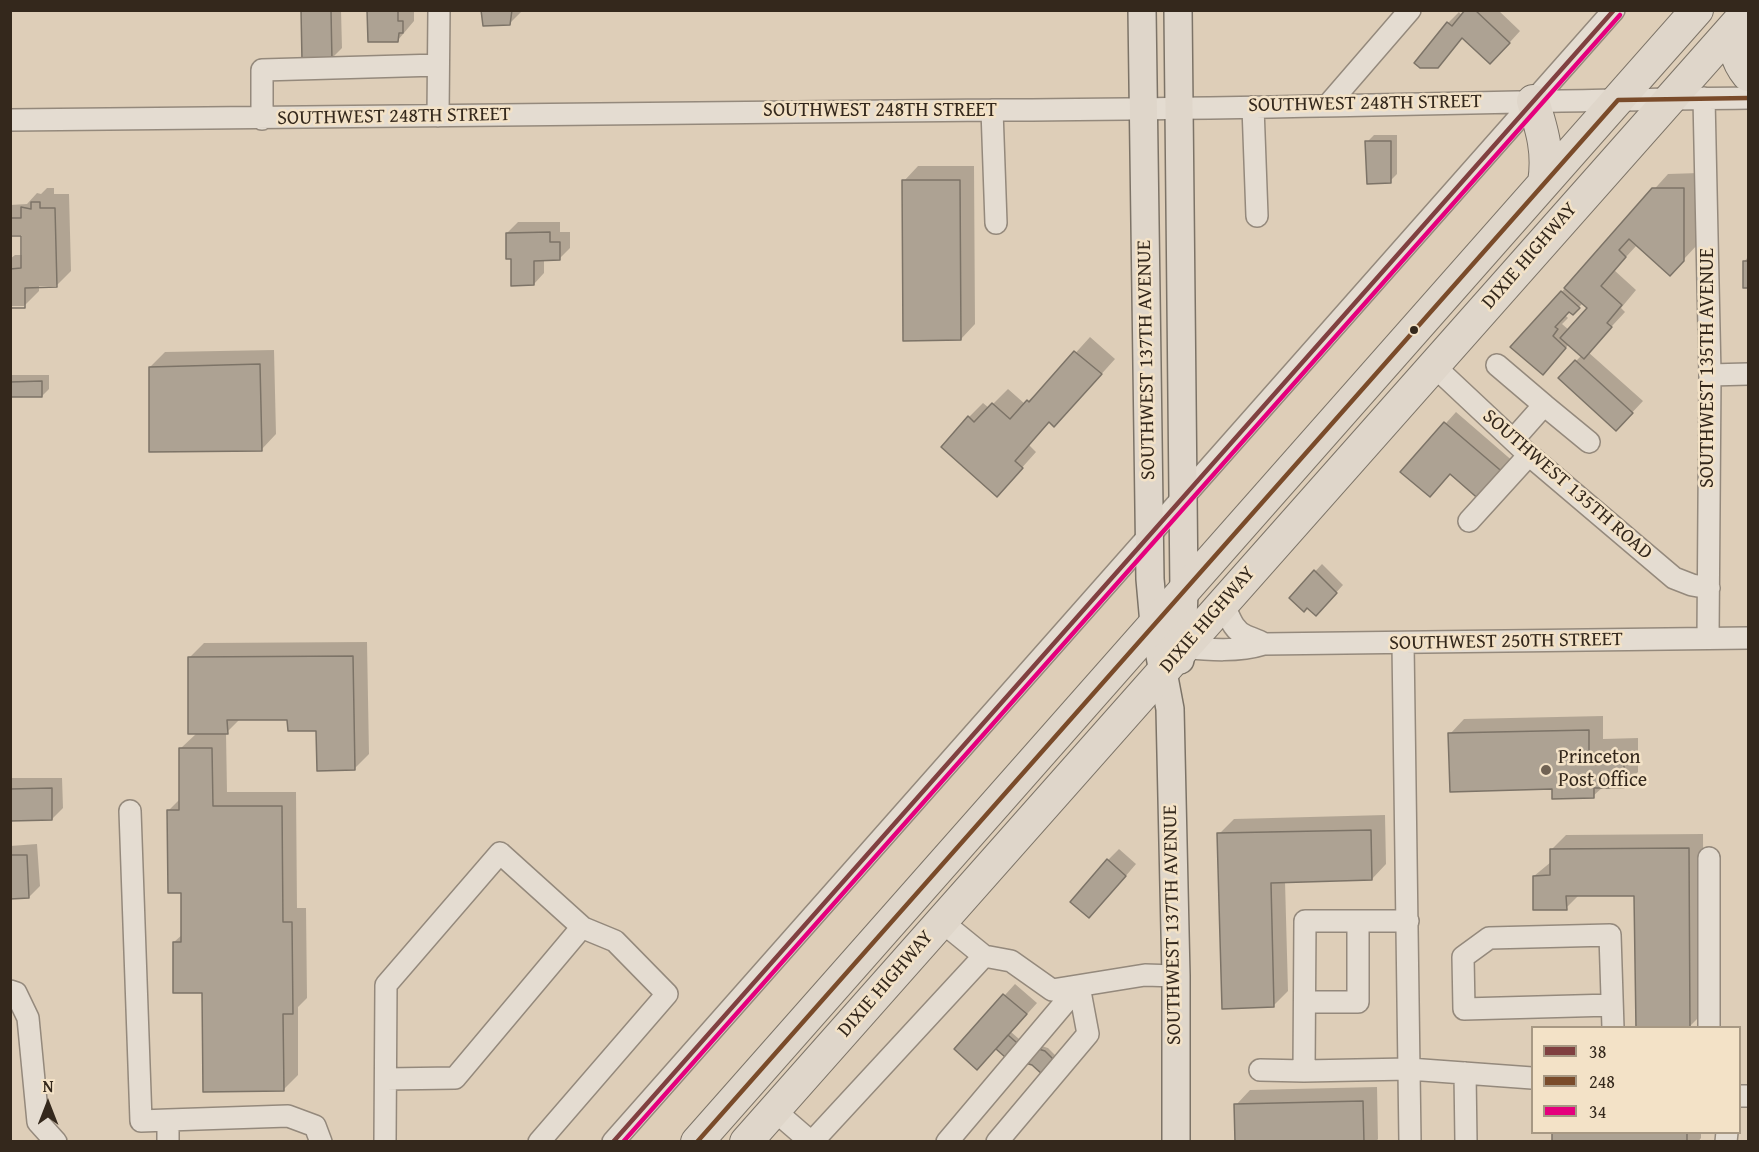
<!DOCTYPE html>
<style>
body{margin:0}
#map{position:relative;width:1759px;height:1152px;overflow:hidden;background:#deceb8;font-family:"Gentium Book Plus",serif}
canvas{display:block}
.frame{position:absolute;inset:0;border:12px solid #34281c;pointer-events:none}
.legend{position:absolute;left:1531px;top:1026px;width:210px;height:108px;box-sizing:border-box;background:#f3e2c7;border:2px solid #a79883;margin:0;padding:8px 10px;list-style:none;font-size:18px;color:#34281c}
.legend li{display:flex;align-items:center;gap:12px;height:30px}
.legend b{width:30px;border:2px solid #a79883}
.north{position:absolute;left:18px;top:1074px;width:60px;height:60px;-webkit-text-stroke:4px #f3e2c7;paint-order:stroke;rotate:0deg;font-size:16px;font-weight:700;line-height:24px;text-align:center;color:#34281c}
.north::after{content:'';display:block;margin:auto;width:21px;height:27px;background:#34281c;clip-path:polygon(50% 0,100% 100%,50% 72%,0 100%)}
</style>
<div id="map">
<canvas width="1759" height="1152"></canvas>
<div class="frame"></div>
<ul class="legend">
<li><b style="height:8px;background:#804040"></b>38</li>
<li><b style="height:8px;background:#7a4b2a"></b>248</li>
<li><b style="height:8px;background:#e5007d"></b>34</li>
</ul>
<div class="north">N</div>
</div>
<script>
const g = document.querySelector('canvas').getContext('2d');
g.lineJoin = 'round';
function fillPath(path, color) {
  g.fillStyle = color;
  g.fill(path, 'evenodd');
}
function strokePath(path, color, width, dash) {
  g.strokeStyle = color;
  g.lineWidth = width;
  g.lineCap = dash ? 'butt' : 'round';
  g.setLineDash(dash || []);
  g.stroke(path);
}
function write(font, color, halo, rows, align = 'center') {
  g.font = font + ' "Gentium Book Plus",serif';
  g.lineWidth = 5;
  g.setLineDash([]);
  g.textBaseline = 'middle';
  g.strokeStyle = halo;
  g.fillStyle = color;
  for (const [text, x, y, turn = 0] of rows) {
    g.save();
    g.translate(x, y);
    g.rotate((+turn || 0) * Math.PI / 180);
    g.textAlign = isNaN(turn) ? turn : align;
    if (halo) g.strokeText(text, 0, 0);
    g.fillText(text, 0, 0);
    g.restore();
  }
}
const shadow = new Path2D(`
 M303,10h38l1,38 -11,11z
 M369,10h45v11l-16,19z
 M482,10h39v2l-11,11z
 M1466,10h32l22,21 -19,21 -38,-15 -26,30 11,-44 11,-11 3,4z
 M1374,135h23v39l-7,7 -23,-39z
 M918,166h56l1,158 -14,15 -57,-158z
 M1699,173l-1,71 -28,30 -33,-29 -23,25 22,20 -15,18 4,4 -37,40 55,49 -16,17 -51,-57 6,-6 -13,-11 -15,18 -42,-15 156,-173zM1583,303l6,5 -20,22 -7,-6 6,-6 -3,-3 5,-5 3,3z
 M47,188h7v6h15l2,77 -15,15h-17v5l-15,15h-14v-47l5,-4h7v-20h-12v-30l17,-1 10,-11 4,1z
 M518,222h42v10h10v16l-11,11h-15v14l-10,11 -27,-51z
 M1748,257v30h-4v-25z
 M1090,337l25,22 -46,51 -19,11 -21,24 7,7 -25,28 -42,-63 14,-14 6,5 19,-19 17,15 18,-17 1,1z
 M274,350l2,84 -14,15 -112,-82 15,-15z
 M10,375h39v14l-7,7h-32z
 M1456,412l59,51 -23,26 -41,-16 -49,-1z
 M1322,564l21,21 -20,22 -16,-1 -16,-8z
 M367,642l2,112 -15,15 -36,-39 -29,-12h-48l-15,15 1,59h69l1,116h9l1,90 -9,9v68l-15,15 -80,-99 -29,-49 9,-8 -1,-43 -13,-81 12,-12 -1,-49 17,-16 -8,-75 15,-15z
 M1603,716v23l35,-1v34l-14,14 -21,1 -10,9 -40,-8 -103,-54 14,-15z
 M10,778h52l1,30 -11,11h-42z
 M1385,815l1,49 -14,15 -87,2 3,110 -15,15 -54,-172 15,-15z
 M1703,834l1,178 -15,15 -53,-133h-56l-14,14 -32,-32 17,-14v-12l15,-15z
 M37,844l3,42 -11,11 -19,1v-52z
 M1119,849l17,15 -36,42 8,-46z
 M1015,984l22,19 -26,29 8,7 29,9 10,10 -15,15 -10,-9 -27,-8 -9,-9 -41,2z
 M1377,1087l1,52 -2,3h-139l-1,-37 14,-15z
 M1553,1132h148v6l-3,4h-145z`);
const building = new Path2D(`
 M301,10h30l1,51h-30z
 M367,10h31v11h5v12h-4l-1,9h-30z
 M481,10h31l-2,15 -27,1z
 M1465,10h10l35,33 -20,21 -28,-26 -24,30h-18l-6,-5 33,-41 5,4z
 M1365,141h26v42l-24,1z
 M902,180h58l1,160 -58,1z
 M1652,188h32v73l-14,15 -41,-37 -10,11 7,7 -25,29 21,19 -15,18 5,4 -28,32 -24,-21 27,-30 -23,-20z
 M31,202h9v6h15l2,79 -32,1v20h-15v-39l11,-1v-32h-11v-18h11v-11l10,2z
 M31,202h9v6h15l2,79 -32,1v20h-15v-39l11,-1v-32h-11v-18h11v-11l10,2z
 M550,232v10h10v18l-26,1v24l-23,1v-27h-5v-26z
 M1743,261h5v27h-5z
 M1561,291l19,17 -7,7 -4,-3 -14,15 3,2 -5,7 13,12 -23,27 -33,-28z
 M1074,351l28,23 -48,53 -5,-5 -34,39 8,7 -26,29 -56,-50 27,-31 6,6 18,-19 18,16 17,-19 2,2z
 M1575,360l58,53 -17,18 -58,-53z
 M260,364l2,87 -113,1v-85z
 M42,381v16h-32v-15z
 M1444,422l62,53 -24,27 -32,-28 -20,23 -30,-25z
 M1314,570l23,23 -21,23 -9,-8 -3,4 -15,-14z
 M353,656l2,114 -38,1 -1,-40h-28l-1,-11h-60l1,14h-40v-77z
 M1589,730v23l35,-1v36h-30v10l-42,1v-10l-102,3 -2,-59z
 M179,748h33l1,58h69l1,116h9l1,92h-10l1,77 -81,1 -1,-99h-29v-51h8v-49h-13l-1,-83h12z
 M52,788v32l-42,1v-32z
 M1371,830l1,50 -101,3 3,124 -52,2 -5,-176z
 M1689,848l1,180h-54l-2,-132h-68l1,14h-34v-34l17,-1v-26z
 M10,855h17l2,43 -19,1z
 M1107,859l19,17 -37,42 -19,-16z
 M1003,994l24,20 -50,56 -23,-21z
 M1008,1035l8,7 29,9 11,11 -13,13 -11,-10 -27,-8 -9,-8z
 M1363,1101l1,41h-129l-1,-38z
 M1552,1132h135v10h-135z`);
const minor = new Path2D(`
 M1704,98l6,277 -2,263
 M1327,106l83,-96
 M1253,107l4,109
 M992,110l4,113
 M438,116l1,-106
 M262,119v-49l176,-5
 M10,120l982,-10c252,0 504,-9 756,-12
 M1497,365l47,40 -31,35
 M1434,366l95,89 145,123 18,7 17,3
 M1710,375l38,-1
 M1544,405l45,37
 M1469,521l60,-66
 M1223,603c6,12 9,27 23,33 7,3 12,4 18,8
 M1403,644l7,498
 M1182,647c28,3 56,5 82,-3l484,-6
 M130,811l11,310 27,-1v22
 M1408,921h-103l-1,150 105,-2 123,9
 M984,956l27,5 41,29 93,-15 31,1
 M10,991l6,2 12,25 10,104 18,20
 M1305,1002h53v-81
 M1612,1005l-148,4 -1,-52 26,-19 121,-3 3,93
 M1709,1028v-170
 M1260,1070l44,1
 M1465,1073l1,69
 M1740,1096h8
 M774,1110l37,32
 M168,1120l120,-4 27,10 6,16
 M385,1142l1,-157 114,-132 82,74 -127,151 -69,1
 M539,1142l128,-148 -52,-53 -34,-14
 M613,1142l1001,-1132
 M812,1142l172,-186 -43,-35
 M947,1142l132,-156
 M997,1142l91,-108 -9,-48
 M1726,1142l1,-10`);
const major = new Path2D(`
 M1142,10l8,569 4,45 16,85 6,267v166
 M1178,10l6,582 -2,55 -2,13`);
const highway = new Path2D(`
 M1735,26c-1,20 0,33 13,49
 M1533,101c9,29 16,51 11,82
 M697,1142l1000,-1132
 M746,1142l1002,-1131`);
const bus1 = new Path2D(`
 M613,1142l1001,-1132`);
const bus2 = new Path2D(`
 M697,1142l921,-1042 130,-2`);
const bus3 = new Path2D(`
 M623,1142l997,-1127`);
const markers = [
 [1414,330,5,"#34281c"],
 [1546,770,6,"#706253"]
];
const streetNames = [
 ["SOUTHWEST 248TH STREET",1365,104,-1],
 ["SOUTHWEST 248TH STREET",880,111],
 ["SOUTHWEST 248TH STREET",394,117,-1],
 ["DIXIE HIGHWAY",1530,256,-49],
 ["SOUTHWEST 137TH AVENUE",1147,360,-91],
 ["SOUTHWEST 135TH AVENUE",1708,368,-90],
 ["SOUTHWEST 135TH ROAD",1567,485,41],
 ["DIXIE HIGHWAY",1208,620,-49],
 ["SOUTHWEST 250TH STREET",1506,642,-1],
 ["SOUTHWEST 137TH AVENUE",1173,925,-91],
 ["DIXIE HIGHWAY",886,984,-49]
];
const poiNames = [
 ["Princeton",1558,758],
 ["Post Office",1558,781]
];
fillPath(shadow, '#0003');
fillPath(building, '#ada293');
strokePath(building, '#7c7367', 1.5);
strokePath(minor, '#94897c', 24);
strokePath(major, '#7c7367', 30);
strokePath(highway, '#7c7367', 34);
strokePath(minor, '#e4dcd1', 21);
strokePath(major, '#dfd6ca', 27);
strokePath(highway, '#dfd6ca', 32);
strokePath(bus1, '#804040', 4.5);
strokePath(bus2, '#7a4b2a', 4.5);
strokePath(bus3, '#e5007d', 4.5);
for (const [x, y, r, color] of markers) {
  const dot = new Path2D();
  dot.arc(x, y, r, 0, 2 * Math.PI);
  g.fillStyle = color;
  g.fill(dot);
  strokePath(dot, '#f3e2c7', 2);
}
write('20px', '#34281c', '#f3e2c7', streetNames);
write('20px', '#34281c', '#f3e2c7', poiNames, 'left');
</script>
